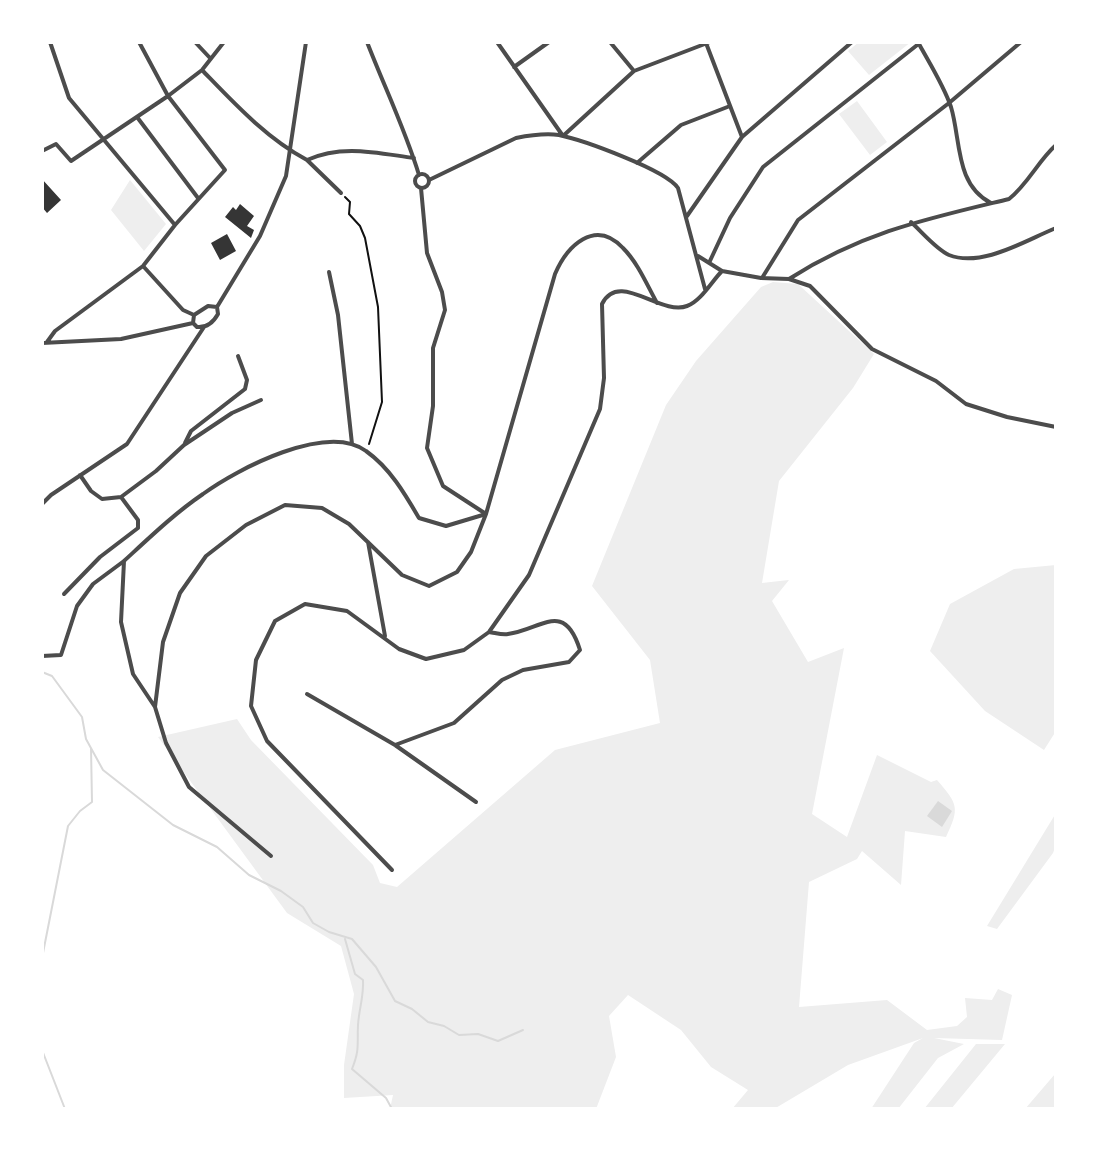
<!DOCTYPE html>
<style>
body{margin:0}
#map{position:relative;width:1098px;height:1151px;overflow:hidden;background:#fff;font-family:Georgia,serif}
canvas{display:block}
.frame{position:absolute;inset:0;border:44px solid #fff;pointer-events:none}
</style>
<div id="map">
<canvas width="1098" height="1151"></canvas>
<div class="frame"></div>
</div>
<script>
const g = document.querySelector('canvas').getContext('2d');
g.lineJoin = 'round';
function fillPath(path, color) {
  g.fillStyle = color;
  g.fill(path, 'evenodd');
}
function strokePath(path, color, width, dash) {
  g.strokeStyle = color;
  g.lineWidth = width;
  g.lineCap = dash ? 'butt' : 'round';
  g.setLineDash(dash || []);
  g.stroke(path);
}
const green = new Path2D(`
 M859,42h52l-42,33 -21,-24z
 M857,101l30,41 -17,13 -31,-41z
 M130,180l36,44 -22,27 -33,-41z
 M773,282l25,2 76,70 -21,34 -74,93 -17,102 27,-3 -17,21 36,61 36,-14 -32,166 35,23 30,-82 54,27 6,-2c21,24 23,28 9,57l-41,-6 -4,54 -39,-34 -5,8 -48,23 -10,125 88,-7 40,30 30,-4 10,-9 -2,-19 27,2 6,-11 14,6 -10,45 -68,-2 30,6 -26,14 -40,51h-27l43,-66 9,-5 -75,27 -74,44h-42l16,-19 -37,-23 -30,-37 -53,-35 -19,21 7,41 -20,52h-206l3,-14 -49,3v-33l10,-71 -13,-48 -54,-33 -129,-176 79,-18 14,21 122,125 7,18 17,4 158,-137 105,-27 -10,-63 -58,-74 74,-181 30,-44 65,-74z
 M1056,565v166l-12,19 -59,-39 -55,-60 20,-47 64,-35z
 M1056,813v32l-3,8 -56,76 -10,-3z
 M976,1044h29l-54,65h-27z
 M1055,1074l1,35h-31z`);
const water = new Path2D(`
 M938,801l14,10 -10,16 -15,-11z`);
const stream = new Path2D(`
 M42,672l10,4 30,41 4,22 17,31 70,55 44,22 32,28 32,16 22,16 10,16 16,9 23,7 24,28 19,34 17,8 16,13 16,4 15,9 19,-1 20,7 25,-11
 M345,939l10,35 8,6c1,16 -4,29 -5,45 -1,20 2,24 -6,44l34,29 6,11
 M42,958l26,-132 12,-15 12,-9 -1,-54
 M42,1050l23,59`);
const building = new Path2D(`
 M42,179l19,21 -14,13 -5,-6z
 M240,204l14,12 -7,10 7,4 -3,8 -26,-21 8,-10 3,3z
 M227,234l9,17 -16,9 -9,-17z`);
const path = new Path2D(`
 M345,197l5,5 -1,12 11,12 5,12 13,69 4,95 -13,42`);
const minor = new Path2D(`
 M50,42l19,56 106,127
 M195,42l15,16
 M367,42c17,44 38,87 52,133
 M497,42l66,94
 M610,42l24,29
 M706,43l36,94
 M919,44c11,20 25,42 32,63 10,33 4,78 40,96
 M514,67l35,-25
 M202,70c32,33 64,68 105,90 35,-16 70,-7 107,-2
 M137,117l61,81
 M563,136l71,-65 76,-29
 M42,151l14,-7 15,17 97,-65 34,-26 22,-28
 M307,160l34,33
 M637,163l44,-38 49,-19
 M415 181a7 7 0 1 1 14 0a7 7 0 1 1-14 0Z
 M429,180l87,-42c15,-3 28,-5 43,-3 24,5 107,35 119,53l27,101
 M687,216l55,-79 110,-95
 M911,222c11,10 25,27 38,33 33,13 77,-15 107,-27
 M698,256l24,15 39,7 28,1 21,7 62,63 64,32 30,23 41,13 49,10
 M709,263l21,-45 33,-51 158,-125
 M143,266l40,44 11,5
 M329,272l9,43 14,129
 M762,278l36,-58 151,-117 72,-61
 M789,279c74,-47 137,-60 220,-80 19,-15 29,-38 47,-54
 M217,307l-9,-1 -14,9 -1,8 4,4c10,1 16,-4 21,-13l-1,-7 43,-71 26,-60 20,-134
 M47,342l8,-11 88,-65 32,-41 50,-55 -57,-74 -29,-54
 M42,343l79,-4 72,-16
 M185,443l6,-12 54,-42 2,-9 -9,-24
 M80,475l11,16 11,8 19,-2
 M42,504l9,-9 76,-51 77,-117
 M368,542l17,94
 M64,594l36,-37 38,-29v-8l-17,-23 35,-26 28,-26 48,-32 29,-13
 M42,656l19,-1 16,-49 16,-22 31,-23
 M307,694l88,51 81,57
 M155,707l-22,-33 -12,-52 3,-61c25,-23 51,-48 79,-67 34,-25 124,-72 163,-43 24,17 39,43 53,67l27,8 40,-12 -43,-28 -16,-38 6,-42v-58l12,-38 -3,-18 -15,-39 -6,-65
 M395,745l59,-22 48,-43 21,-10 46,-8 11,-12c-16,-51 -39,-20 -72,-16 -6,1 -12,-1 -19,-2
 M271,856l-82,-69 -23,-44 -11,-36 8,-65 17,-49 26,-37 40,-31 39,-20 37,3 27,16 53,51 27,11 28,-14 14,-20 15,-38 69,-240c12,-28 40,-56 68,-26 15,15 24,37 34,55
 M392,870l-125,-129 -16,-35 5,-46 19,-39 30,-17 42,7 52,38 27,10 38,-9 25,-18 40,-57 71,-166 4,-31 -2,-74c17,-34 58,12 85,2 14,-5 25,-25 35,-35`);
fillPath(green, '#eee');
fillPath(water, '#d9d9d9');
strokePath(stream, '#d9d9d9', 2);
fillPath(building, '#353535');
strokePath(path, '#111', 2);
strokePath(minor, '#4c4c4c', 4);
</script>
